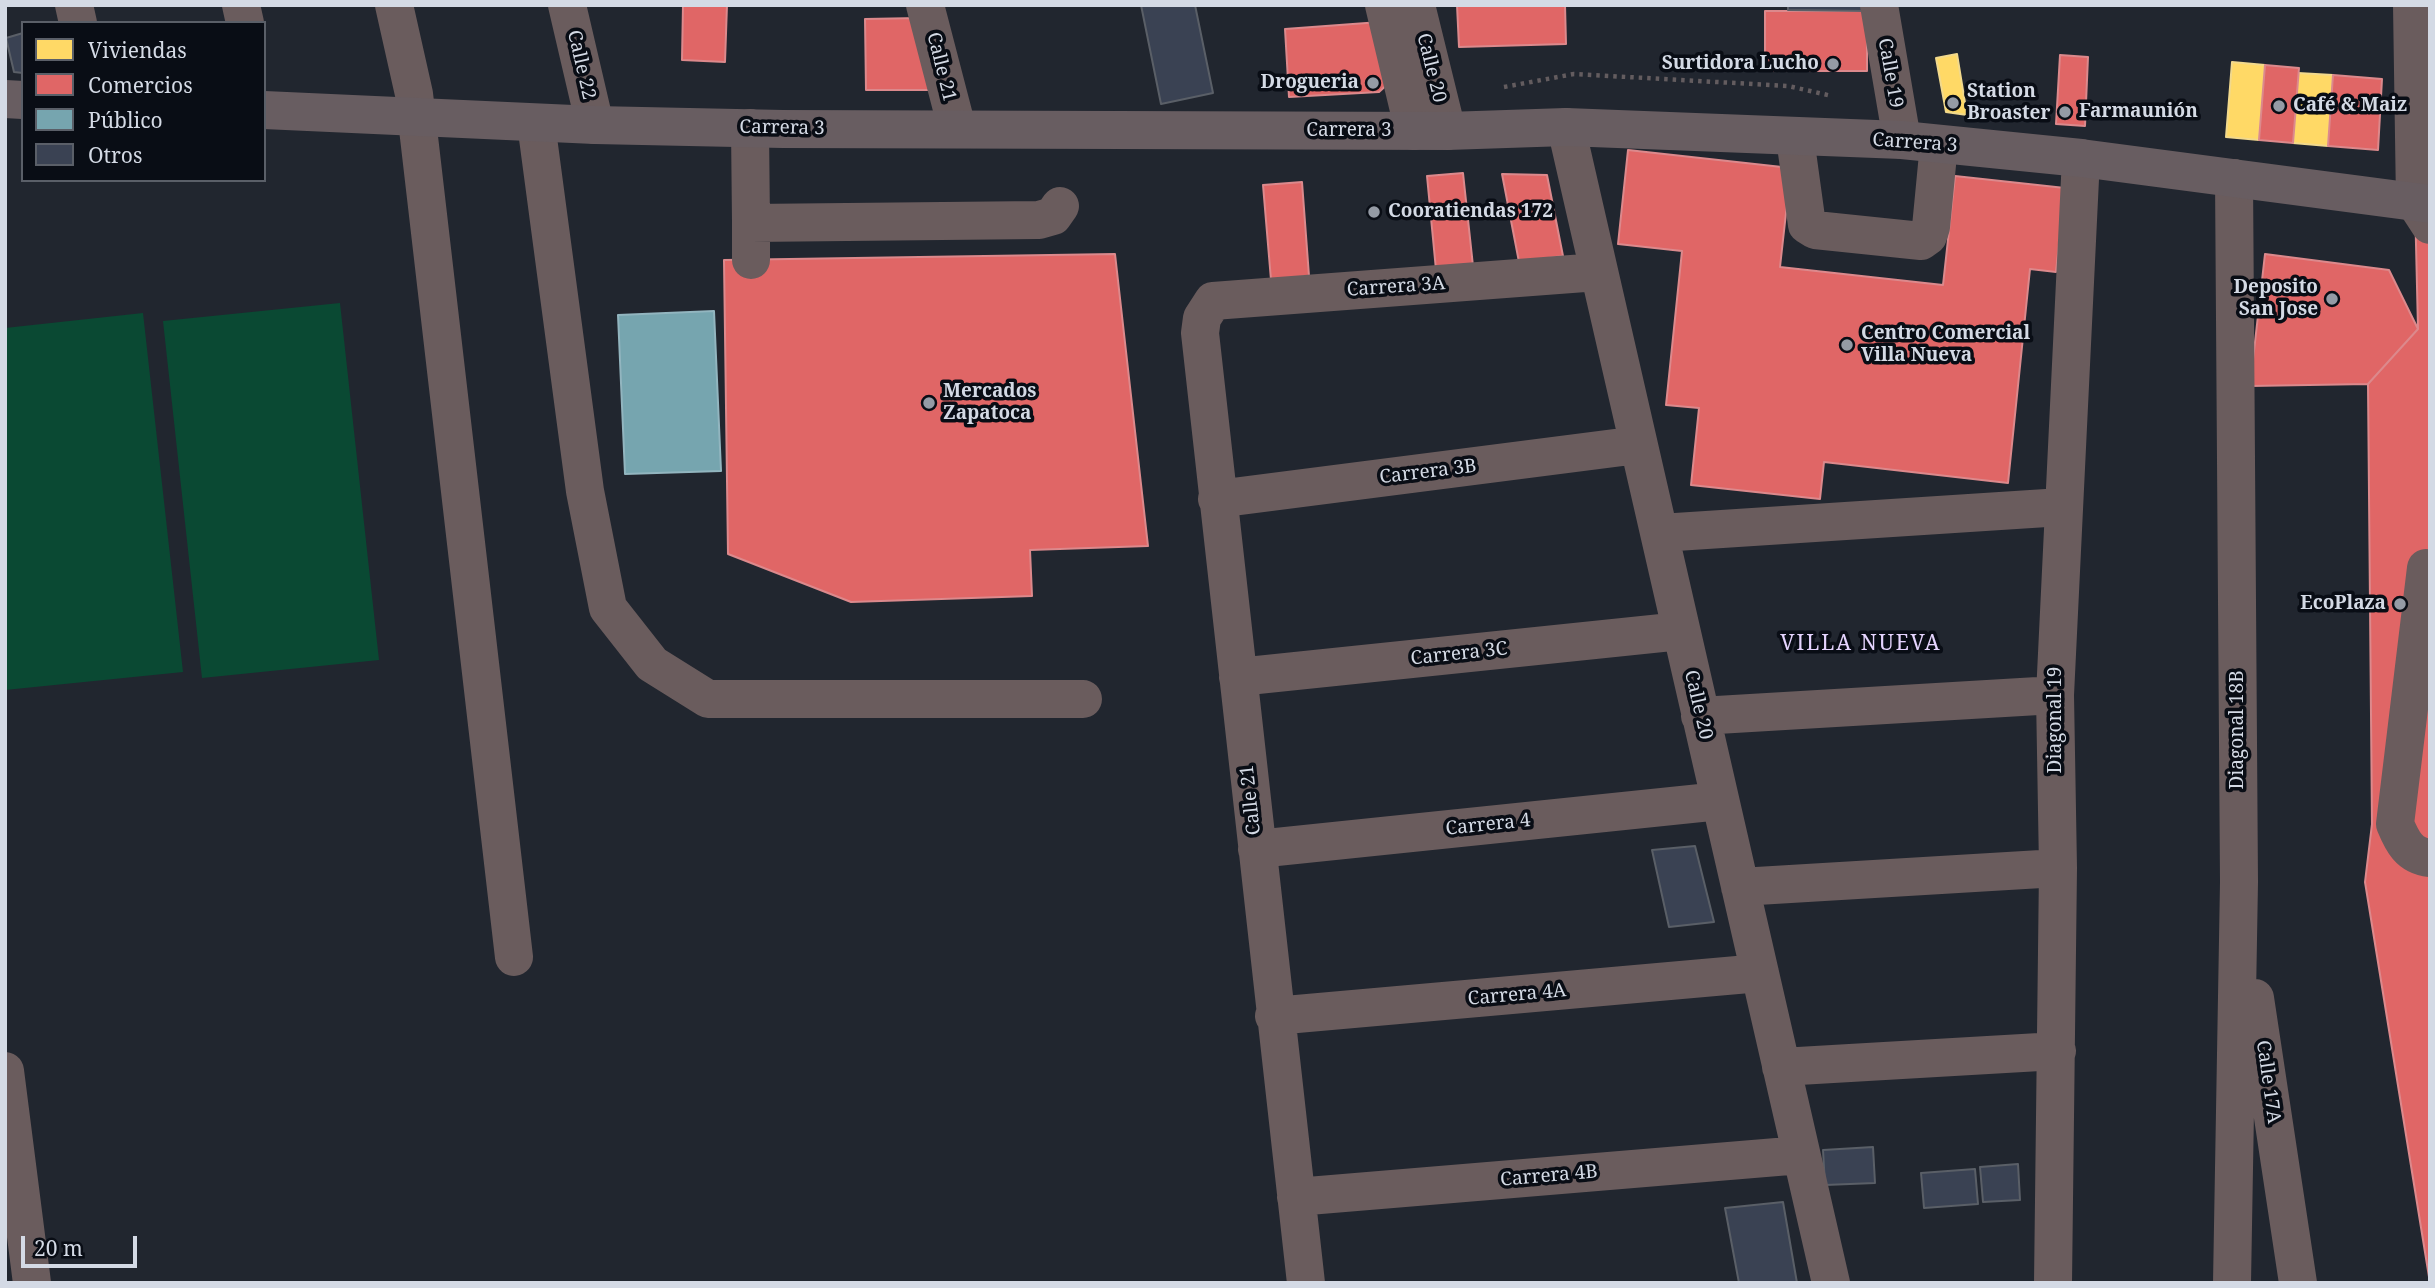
<!DOCTYPE html>
<meta charset="utf-8">
<style>
body{margin:0}
#map{position:relative;width:2435px;height:1288px;overflow:hidden;background:#21262f;font-family:"Noto Serif",serif}
canvas{display:block}
.frame{position:absolute;inset:0;border:7px solid #d4dae5;pointer-events:none}
.legend{position:absolute;left:21px;top:21px;width:245px;height:161px;box-sizing:border-box;background:#090d15;border:2px solid #5a5f68;margin:0;padding:9px 12px;list-style:none;font-size:21px;color:#d4dae5}
.legend li{display:flex;align-items:center;gap:14px;height:35px}
.legend b{width:35px;border:2px solid #5a5f68}
.scale{position:absolute;left:21px;top:1236px;width:116px;height:32px;box-sizing:border-box;border:4px solid #d4dae5;border-top:0;padding-left:9px;font-size:21px;line-height:24px;white-space:nowrap;color:#d4dae5;-webkit-text-stroke:5px #090d15;paint-order:stroke}
</style>
<div id="map">
<canvas width="2435" height="1288"></canvas>
<div class="frame"></div>
<ul class="legend">
<li><b style="height:19px;background:#ffd966"></b>Viviendas</li>
<li><b style="height:19px;background:#e06666"></b>Comercios</li>
<li><b style="height:19px;background:#76a5af"></b>Público</li>
<li><b style="height:19px;background:#3a4253"></b>Otros</li>
</ul>
<div class="scale">20 m</div>
</div>
<script>
const g = document.querySelector('canvas').getContext('2d');
g.lineJoin = 'round';
function fillPath(path, color) {
  g.fillStyle = color;
  g.fill(path, 'evenodd');
}
function strokePath(path, color, width, dash) {
  g.strokeStyle = color;
  g.lineWidth = width;
  g.lineCap = dash ? 'butt' : 'round';
  g.setLineDash(dash || []);
  g.stroke(path);
}
function write(font, color, halo, rows, align = 'center') {
  g.font = font + ' "Noto Serif",serif';
  g.lineWidth = 7;
  g.setLineDash([]);
  g.textBaseline = 'middle';
  g.strokeStyle = halo;
  g.fillStyle = color;
  for (const [text, x, y, turn = 0] of rows) {
    g.save();
    g.translate(x, y);
    g.rotate((+turn || 0) * Math.PI / 180);
    g.textAlign = isNaN(turn) ? turn : align;
    if (halo) g.strokeText(text, 0, 0);
    g.fillText(text, 0, 0);
    g.restore();
  }
}
const green = new Path2D(`
 M340,303l39,357 -177,18 -39,-357z
 M143,313l40,359 -178,18v-362z`);
const homes = new Path2D(`
 M1957,54l10,61 -21,-3 -10,-54z
 M2232,62l33,3 -6,75 -33,-3z
 M2298,73l35,2 -5,71 -35,-3z`);
const shops = new Path2D(`
 M683,5h44l-2,57 -43,-2z
 M1457,5h108l1,39 -107,3z
 M1765,11h102v60h-102z
 M919,18l19,72h-72l-1,-71z
 M1380,22l10,60 -11,10 -90,5 -4,-68z
 M2060,55l28,2 -3,69 -29,-2z
 M2265,65l34,3 -6,75 -34,-3z
 M2333,75l49,4 -4,71 -50,-4z
 M1628,150l163,18 -11,99 163,18 12,-109 110,12 -9,84 -26,-3 -22,214 -184,-21 -4,37 -129,-14 8,-77 -33,-3 16,-154 -64,-7z
 M1463,173l10,93 -37,4 -9,-94z
 M1502,174l45,1 16,81 -44,6z
 M1302,182l7,94 -38,4 -8,-95z
 M2415,202l15,2v1079l-65,-401 7,-58 -4,-440 50,-55z
 M1115,254l33,292 -118,4 2,46 -181,6 -123,-48 -4,-294z
 M2265,254l124,16 29,59 -50,55 -118,2z`);
const public = new Path2D(`
 M714,311l7,160 -96,3 -7,-159z`);
const building = new Path2D(`
 M1141,5h54l18,88 -52,11z
 M1788,5h79v6l-79,-1z
 M23,33v40l-9,-1 -8,-34z
 M1695,846l19,76 -45,5 -17,-77z
 M1873,1147l2,36 -50,2 -2,-35z
 M2018,1164l2,36 -37,2 -3,-35z
 M1975,1169l3,35 -54,4 -3,-35z
 M1783,1202l14,81h-58l-14,-75z`);
const path = new Path2D(`
 M1504,87l70,-13 214,12 44,10`);
const minor = new Path2D(`
 M74,5l4,18
 M241,5l4,18
 M394,5l20,89 100,863
 M567,5l28,120
 M925,5l32,123
 M1384,5l30,126
 M1416,5l31,126
 M1879,5l23,135
 M2412,5l3,197 15,23
 M536,123l49,368 23,117 44,56 56,35h375
 M1566,127l265,1156
 M750,128l1,95 288,-3 14,-4 7,-10
 M1795,138l12,87 8,5 106,11 7,-5 3,-9 8,-83
 M751,260v-37
 M1217,499l421,-54
 M1660,533l402,-26
 M2426,568l-31,256c7,17 14,32 35,34
 M1238,677l443,-46
 M1700,716l355,-21
 M1257,849l463,-48
 M1740,887l318,-19
 M2255,998l43,285
 M1274,1016l486,-43
 M1781,1067l276,-16
 M5,1071l27,212
 M1296,1197l505,-42
 M1306,1283l-106,-950 2,-15 11,-17 385,-29
 M2053,1283l5,-415 -3,-173 26,-537
 M2232,1283l7,-401 -5,-704`);
const major = new Path2D(`
 M5,99l18,1
 M264,110l331,15 188,4 664,2 119,-4 336,13 179,18 349,46`);
const markers = [
 [1833,64,7,"#959ba5"],
 [1373,83,7,"#959ba5"],
 [1953,103,7,"#959ba5"],
 [2279,106,7,"#959ba5"],
 [2065,112,7,"#959ba5"],
 [1374,212,7,"#959ba5"],
 [2332,299,7,"#959ba5"],
 [1847,345,7,"#959ba5"],
 [929,403,7,"#959ba5"],
 [2400,604,7,"#959ba5"]
];
const poiNames = [
 ["Surtidora Lucho",1819,64,"right"],
 ["Drogueria",1359,83,"right"],
 ["Station",1967,92],
 ["Broaster",1967,114],
 ["Café & Maiz",2293,106],
 ["Farmaunión",2079,112],
 ["Cooratiendas 172",1388,212],
 ["Deposito",2318,288,"right"],
 ["San Jose",2318,310,"right"],
 ["Centro Comercial",1861,334],
 ["Villa Nueva",1861,356],
 ["Mercados",943,392],
 ["Zapatoca",943,414],
 ["EcoPlaza",2386,604,"right"]
];
const streetNames = [
 ["Calle 22",581,65,77],
 ["Calle 21",941,67,76],
 ["Calle 20",1431,68,76],
 ["Calle 19",1890,73,80],
 ["Carrera 3",782,128,1],
 ["Carrera 3",1349,131],
 ["Carrera 3",1915,143,4],
 ["Carrera 3A",1396,287,-4],
 ["Carrera 3B",1428,472,-7],
 ["Carrera 3C",1459,654,-6],
 ["Calle 20",1698,705,77],
 ["Diagonal 19",2056,720,-90],
 ["Diagonal 18B",2238,730,-90],
 ["Calle 21",1251,800,-96],
 ["Carrera 4",1488,825,-6],
 ["Carrera 4A",1517,995,-5],
 ["Calle 17A",2268,1082,82],
 ["Carrera 4B",1549,1176,-5]
];
const neighbourhoodNames = [
 ["VILLA NUEVA",1861,644]
];
fillPath(green, '#0a4933');
fillPath(homes, '#ffd966');
strokePath(homes, '#f2d98c', 2);
fillPath(shops, '#e06666');
strokePath(shops, '#dc898c', 2);
fillPath(public, '#76a5af');
strokePath(public, '#92b5bf', 2);
fillPath(building, '#3a4253');
strokePath(building, '#5a5f67', 2);
strokePath(path, '#635c5f', 4.5, [3.5, 5]);
strokePath(minor, '#6a5c5d', 38);
strokePath(major, '#685d61', 38);
for (const [x, y, r, color] of markers) {
  const dot = new Path2D();
  dot.arc(x, y, r, 0, 2 * Math.PI);
  g.fillStyle = color;
  g.fill(dot);
  strokePath(dot, '#090d15', 2.5);
}
write('bold 19px', '#d4dae5', '#090d15', poiNames, 'left');
write('19px', '#d4dae5', '#090d15', streetNames);
g.letterSpacing = '2px';
write('21px', '#e5d4fe', '#090d15', neighbourhoodNames);
g.letterSpacing = '0px';
</script>
